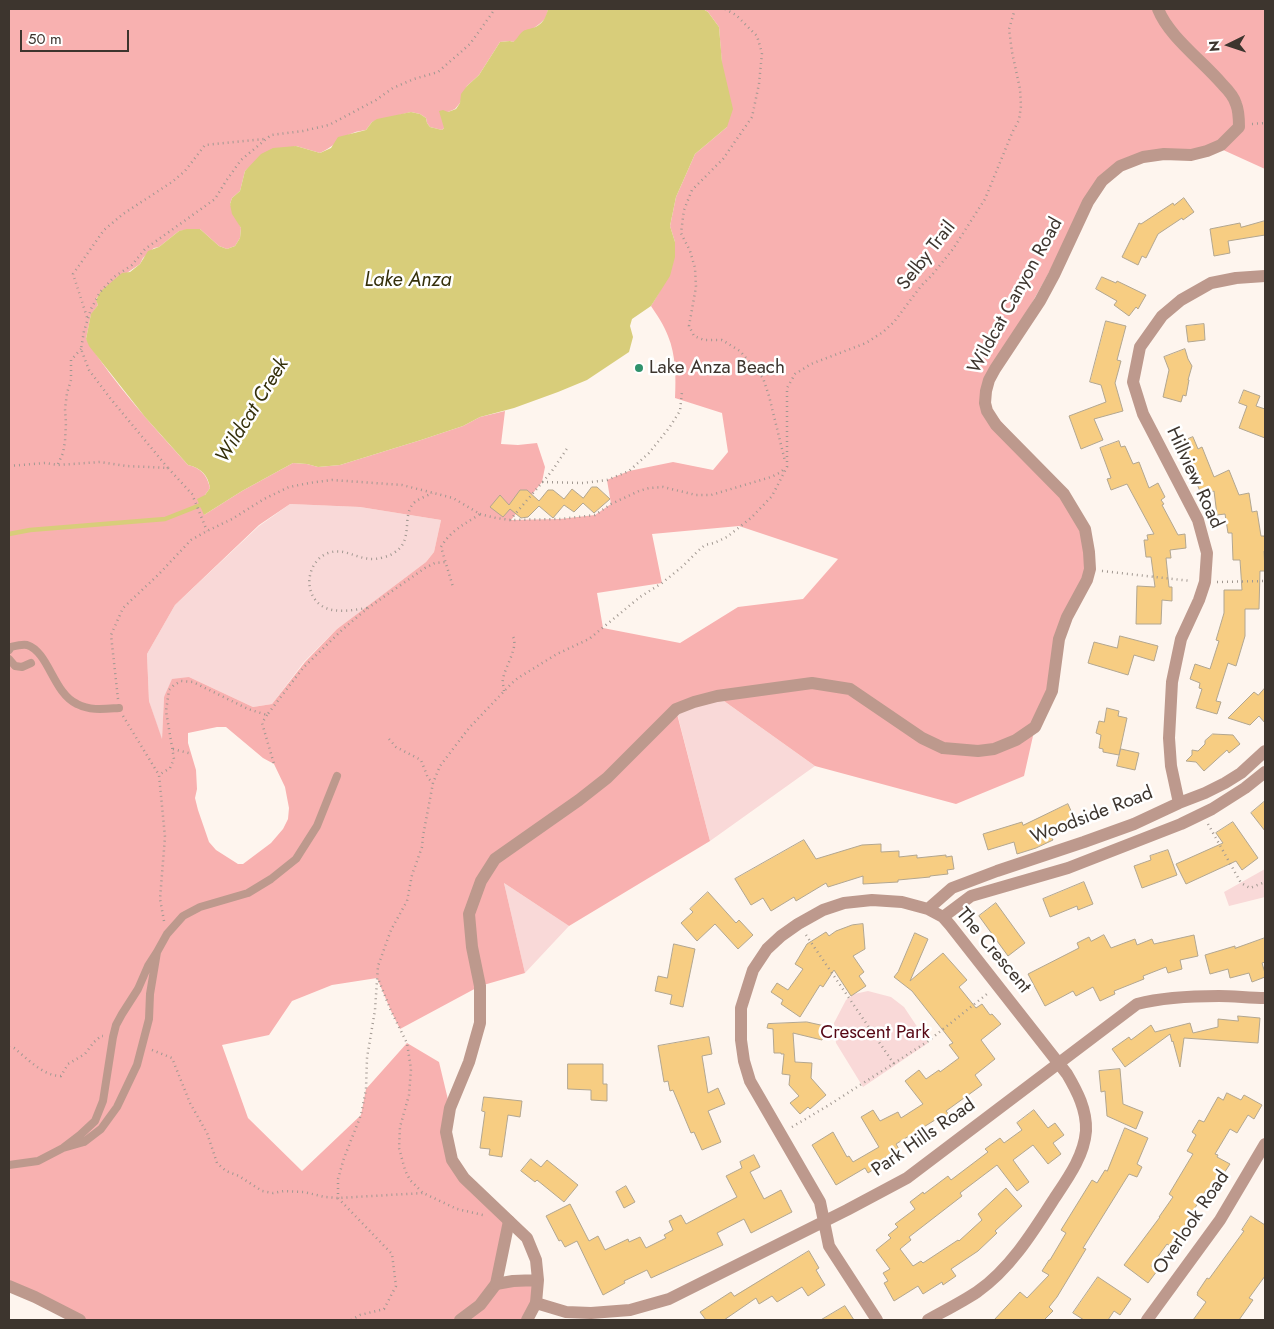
<!DOCTYPE html>
<style>
body{margin:0}
#map{position:relative;width:1274px;height:1329px;overflow:hidden;background:#fef5ee;font-family:Jost,sans-serif}
canvas{display:block}
.frame{position:absolute;inset:0;border:10px solid #3d352e;pointer-events:none}
.north{position:absolute;left:1204px;top:20px;width:50px;height:50px;-webkit-text-stroke:4px #fff;paint-order:stroke;rotate:266deg;font-size:14px;font-weight:700;line-height:20px;text-align:center;color:#3d352e}
.north::after{content:'';display:block;margin:auto;width:18px;height:22px;background:#3d352e;clip-path:polygon(50% 0,100% 100%,50% 72%,0 100%)}
.scale{position:absolute;left:20px;top:30px;width:109px;height:22px;box-sizing:border-box;border:2px solid #3d352e;border-top:0;padding-left:6px;font-size:15px;line-height:18px;white-space:nowrap;color:#3d352e;-webkit-text-stroke:4px #fff;paint-order:stroke}
</style>
<div id="map">
<canvas width="1274" height="1329"></canvas>
<div class="frame"></div>
<div class="north">N</div>
<div class="scale">50 m</div>
</div>
<script>
const g = document.querySelector('canvas').getContext('2d');
g.lineJoin = 'round';
function fillPath(path, color) {
  g.fillStyle = color;
  g.fill(path, 'evenodd');
}
function strokePath(path, color, width, dash) {
  g.strokeStyle = color;
  g.lineWidth = width;
  g.lineCap = dash ? 'butt' : 'round';
  g.setLineDash(dash || []);
  g.stroke(path);
}
function write(font, color, halo, rows, align = 'center') {
  g.font = font + ' Jost,sans-serif';
  g.lineWidth = 5;
  g.setLineDash([]);
  g.textBaseline = 'middle';
  g.strokeStyle = halo;
  g.fillStyle = color;
  for (const [text, x, y, turn = 0] of rows) {
    g.save();
    g.translate(x, y);
    g.rotate((+turn || 0) * Math.PI / 180);
    g.textAlign = isNaN(turn) ? turn : align;
    if (halo) g.strokeText(text, 0, 0);
    g.fillText(text, 0, 0);
    g.restore();
  }
}
const green = new Path2D(`
 M290,504l70,3 81,13 -7,32 -8,10 -89,67 -33,33 -32,42 -19,3 -64,-30 -25,20 -2,44 -13,-40 -2,-47 28,-49 84,-79z
 M717,696l98,70 -105,75 -34,-132z
 M1265,869v28l-36,9 -5,-14z
 M504,883l65,43 -44,47z
 M868,991l23,6 13,10 24,36 -65,44 -27,-44 -2,-20 12,-23 8,-6z`);
const forest = new Path2D(`
 M9,9h539c0,1 -1,6 -2,8 -3,6 -26,21 -33,25l-3,-1 -10,1 -21,33 -12,11 -7,17 -5,6 -7,3 -4,16 -2,2 -12,-3 -3,-4 -1,-5 -6,-4 -9,-2 -39,10 -6,8c-4,1 -9,1 -13,3 -12,4 -21,15 -33,20l-24,-7 -44,19 -7,6 -5,20 -8,7 -2,6 11,24 -1,10 -5,8 -8,3 -8,-3 -19,-17 -21,2 -20,16 -5,1 -11,10 -3,6 -35,24 -9,11 2,6 -7,10 -5,24c29,46 66,86 102,126 13,3 19,10 22,23l-5,7 -1,20 38,-24 51,-28 14,1 11,3 22,-2 81,-25 42,-14 17,-9 25,-6 -4,33 17,1 19,-2 8,24 -3,15 -31,38 49,-1 35,-4 16,-11 -4,-24 22,-9 44,-9 40,8 15,-18 -6,-39 -47,-15c1,-20 1,-43 -7,-62 -4,-11 -11,-21 -17,-30l9,-15 15,-49 -5,-16 6,-29 19,-43 32,-27 -8,-100 -11,-15 -5,-3h562v160l-44,-20 -51,5 -51,15 -39,48 -85,152 -10,34 79,91 21,35 5,40 -23,48 -15,74 -17,36 -11,49 -68,28 -141,-38 -98,-70 -41,14 34,131 -141,85 -65,-43 21,90 -45,13 -80,43 -9,-18 -14,-33 -45,7 -40,16 -23,34 -47,10 26,73 54,53 59,-56 5,-26 41,-46 32,19 11,46 2,52 57,61 -13,62 42,-3 -11,40h-447l-71,-34zM290,504l70,3 81,13 -7,32 -8,10 -89,67 -32,33 -33,42 -19,3 -64,-30 -17,2 -8,18 -2,42 -13,-38 -2,-47 28,-49 84,-80zM739,526l99,33 -35,40 -65,8 -58,36 -77,-15 -6,-35 65,-10 -10,-49zM217,727h9l37,31 11,6 11,23 4,21 -1,11 -5,10 -12,14 -28,21h-5l-22,-14 -7,-8 -11,-32 -3,-12 2,-9 -1,-19 -8,-27v-10z`);
const water = new Path2D(`
 M548,9h155l5,3 11,15 3,35 11,47 -6,18 -32,27 -19,43 -6,29 5,16v15l-5,19 -19,30 -19,13 -2,7 3,11 -4,15 -42,28 -29,12 -44,16 -34,9 -17,9 -42,14 -81,25 -22,2 -11,-3 -14,-1 -51,28 -38,24 -7,-16 8,-4 5,-7c-2,-13 -9,-20 -22,-23l-43,-48 -56,-71 -3,-7 5,-25 7,-9 -2,-5 5,-9 21,-18 8,-1 10,-8 8,-13 11,-4 20,-16 8,-2h13l19,17 8,3 8,-3 5,-8 1,-10 -9,-14 -2,-10 2,-6 8,-7 5,-20 16,-17 12,-6 23,-2 24,7 11,-5 7,-11 28,-7 6,-8 5,-3 34,-7 9,2 6,4 1,5 3,4 12,3 2,-2 -5,-17 4,-1 5,2 8,-3 4,-6 1,-9 6,-8 12,-11 21,-33 10,-1 3,1c5,-3 6,-9 12,-12 1,0 7,-2 8,-2 9,-3 13,-10 15,-19z`);
const stream = new Path2D(`
 M9,534l21,-4 135,-11 38,-15`);
const building = new Path2D(`
 M1184,198l10,14 -11,8 -1,-2 -24,16 -12,24 -4,-2 -4,9 -16,-8 17,-34 2,1 32,-21 1,2z
 M1265,221v14l-37,6 2,12 -16,3 -4,-27 30,-6 1,4z
 M1102,277l14,6 1,-2 29,14 -8,14 -2,-2 -7,9 -15,-11 3,-4 -21,-12z
 M1106,321l20,5 -9,34 4,1 -6,22 8,28 -29,8 9,21 -22,9 -12,-33 37,-14 -5,-17 -11,-3z
 M1204,324l1,16 -17,2 -2,-16z
 M1185,349l3,10 4,7 -4,14h1l-3,16 -3,-1 -2,7 -18,-5 6,-27 -5,-13z
 M1244,390l16,6 -4,10 9,3v29l-26,-10 8,-22 -8,-3z
 M1193,437l5,12 4,-2 12,30 15,-7 10,25 10,-2 3,19 5,-1 4,25h3v1h1v14h-1l1,20h-5l-1,38h-14v27l-9,30 -8,-3 -12,38 5,1 -4,12 -21,-6 6,-19 -3,-1 1,-5 -10,-4 5,-15 15,5 9,-28 -3,-1 8,-27v-23h18l-2,-30h-7l-1,-27h-4l-3,-19 -8,1 -3,-24 -12,5 -17,-40 1,-1 -5,-13z
 M1119,441l2,6 4,-1 8,18 6,-2 10,26 9,-5 7,14 -4,3 3,4 -2,1 16,30 7,-1 1,14 -16,2 1,8h-5l3,29h3v14l-10,-1 -1,24h-25l1,-38 18,1 -4,-30h-5l-2,-17h4l-1,-5 7,-1 -27,-50 -16,6 -4,-11 4,-1 -11,-30z
 M592,487h5l13,12 -16,14 -11,-10 -9,9 -10,-7 -11,13 -14,-12 -11,11 -7,1 -11,-9 -7,8 -13,-10 10,-12 9,10 11,-15h7l12,11 9,-11h5l11,9 8,-10 11,9z
 M1120,636l38,10 -4,15 -20,-6 -6,20 -40,-12 6,-21 23,6z
 M1265,688v35l-6,-7 -9,9 -22,-7 26,-26 4,3z
 M1107,708l12,3 -1,5 9,2 -8,37 -16,-3v-3l-4,-1 2,-13 -5,-2 3,-12 5,1z
 M1213,734l20,1 7,9 -11,9 -2,-3 -23,21 -8,-9 -10,-1 6,-6v-5l6,1 7,-7v-3z
 M1121,749l18,4 -4,17 -18,-4z
 M1265,801v30l-14,-18z
 M1068,804l8,18 -26,12 3,6 -17,8 -19,6 -3,-12 -26,8 -5,-16 39,-12 1,3z
 M1233,822l25,36 -16,12 -6,-9 -50,23 -10,-20 47,-21 -7,-10z
 M804,840l12,19 46,-14 19,-1v8l18,-1v6l18,-2v3l29,-3v2l6,-1 2,13 -7,1 1,4 -18,2v1l-32,3v2l-35,2v-8l-35,11 -2,-4 -30,18 -2,-4 -23,14 -8,-13 -12,7 -16,-26z
 M1168,850l9,25 -35,13 -8,-22 17,-6 -1,-4z
 M1084,882l9,22 -15,6 -1,-4 -27,11 -7,-18z
 M708,892l28,31 3,-3 14,15 -15,14 -23,-25 -18,17 -16,-18 12,-11 -3,-3z
 M996,903l29,40 -17,13 -29,-40z
 M863,924l2,25 -12,7 11,16 -5,4 7,10 -15,10 -17,-26 -11,17 -3,-2 -20,32 -19,-13 2,-4 -12,-8 6,-9 11,7 15,-21 -8,-5 12,-20 19,-12 3,4 7,-5 16,-6z
 M915,933l13,6 -18,42 33,-28 24,27 -8,7 17,21 6,-4 8,11 2,-1 9,10 -20,16 14,19 -20,16 7,10 -36,26 6,8 -11,9 -6,-8 -39,24 3,5 -19,12 2,3 -14,9 -3,-5 -29,17 -24,-40 21,-13 14,25 2,-1 4,6 26,-15 -18,-30 12,-7 7,11 18,-9 3,6 22,-14 -18,-23 14,-11 7,9 13,-9 1,2 19,-14 -10,-13 4,-2 -41,-52 -18,-14 4,-5z
 M1104,935l7,13 24,-9 2,6 15,-6 2,5 40,-9 4,21 -18,4 2,9 -14,4 -2,-6 -23,9 1,3 -30,12 1,3 -15,7 -7,-14 -17,9 -3,-5 -28,15 -17,-32 51,-26 -2,-5 12,-6 2,4z
 M1265,938v24l-3,1 3,10v4l-13,5 -3,-9 -19,5 -2,-9 -18,5 -5,-19 30,-9v2z
 M674,944l21,5 -12,58 -13,-3 2,-9 -17,-4 3,-15 9,2z
 M1238,1016l22,2 -2,25 -74,-5 -4,29 -7,-26 -1,1 -2,-8 -45,33 -13,-18 17,-12 2,3 20,-15 4,7 35,-9 3,10 25,-6v-8l20,2z
 M807,1022l18,4 -3,14 -29,-7 2,29 17,1 -1,15 15,17 -16,14 -2,-2 -8,7 -10,-11 9,-7 -10,-11 1,-10 -8,-1 2,-20h-3v-1h-7l-1,-24 -6,-1 1,-4z
 M709,1037l3,17 -10,2 6,37 10,-5 7,16 -17,7 13,31 -19,8 -8,-18 -3,1 -18,-43 -3,1 -2,-10 -4,1 -6,-36z
 M568,1064h35v20h4v17l-16,-1v-10l-23,-1z
 M1120,1069l3,35 20,8 -7,17 -29,-13 -2,-25 -4,1 -2,-21z
 M1227,1093l14,7 3,-5 18,10 -8,14 -6,-4 -11,18 -7,-4 -15,25 3,1 -1,2 13,7 -19,29 -5,-3 -21,34 4,2 -8,10 5,3 -9,12 -10,-7 -16,22 6,5 -9,12 -24,-18 36,-48h-1l14,-20 -4,-3 24,-40 -6,-3 9,-16 -4,-3 7,-12 5,2 14,-25 5,3z
 M484,1097l38,4 -2,16 -12,-2 -6,42 -13,-2 1,-6 -10,-1 5,-36 -3,-1z
 M1034,1110l14,18 7,-5 9,12 -11,8 8,11 -13,10 -15,-19 -20,15 16,22 -12,9 -20,-26 -37,28 2,3 -53,41 2,3 -11,9 13,17 8,-5 2,2 35,-23 1,1 23,-21 -4,-6 28,-26 16,18 -27,25 2,2 -19,18 -27,18 5,7 -13,9 -1,-3 -19,12 -5,-8 -24,15 -10,-18 4,-2 -5,-8 7,-4 -14,-19 15,-12 -3,-3 10,-8 -3,-3 20,-15 -5,-7 13,-10 1,2 24,-18 3,4 37,-28 -3,-3 15,-11 4,5 18,-13 -5,-7z
 M1125,1128l23,10 -11,26 5,3 -5,10 -8,-3 -46,74 3,1 -29,48 -8,10 4,4 -9,9h-50l26,-28 7,6 22,-23 -7,-4 7,-11h1l16,-27 -5,-3 31,-50 5,3 8,-13 2,1z
 M754,1155l6,12 -10,5 14,27 17,-9 11,22 -41,21 -7,-14 -27,14 6,12 -72,33 -4,-8 -23,11 1,2 -22,12 -26,-54 -12,6 -4,-7 -2,1 -13,-25 24,-12 19,37 9,-5 7,14 23,-11 1,3 11,-5 6,11 20,-10 -2,-3 9,-5 -4,-9 12,-6 5,9 51,-27 -11,-21 16,-8 -2,-6z
 M531,1159l10,8 6,-7 31,25 -14,17 -27,-22 -2,2 -14,-11z
 M626,1186l9,16 -11,6 -8,-16z
 M1251,1216l14,9v51l-16,22 4,2 -14,20h-46l13,-18 -9,-7 1,-2h-1l10,-15 2,1 35,-48 -2,-1z
 M809,1251l10,17 -3,2 9,15 -17,11 -6,-9 -25,15 -5,-6 -13,8 -3,-6 -32,22h-18l-6,-8 31,-20 3,4z
 M1098,1277l33,22 -11,16 -6,-4 -6,9h-24l-11,-7z
 M845,1306l9,14h-33z`);
const path = new Path2D(`
 M725,9l11,6 21,21 5,17 -3,31 -7,33 -29,42 -31,31 -8,20 -3,23 9,18 5,17 1,19 -7,39 5,10 10,4h18l18,11 23,27 6,18 16,65
 M1252,124l13,-1
 M87,317l-14,-43 31,-44 19,-16 49,-32 13,-11 20,-26 59,-6
 M58,464l5,-11 2,-12 1,-18 -1,-14 2,-16 4,-13v-20l10,-11
 M9,466l36,-3 13,2 42,-3 26,4 42,2 -58,-70 -21,-28 -8,-21 3,-18 7,-22 9,-17 14,-15 18,-12 13,-16 70,-50 11,-18 15,-21 30,-25 32,-4 26,-6 47,-25 17,-12 21,-9 24,-7 32,-28 25,-35
 M168,468l24,26 15,37
 M542,482l41,1 24,-3 22,-9 20,-18 20,-25 11,-17 2,-19
 M480,514l16,4 14,2 50,-1 35,-4 16,-11 28,-13 10,-3 14,-1 33,8h15l60,-18 10,-5 4,-4
 M510,520l42,-49 16,-24
 M1102,571l89,10
 M1217,582l48,-1
 M367,608c-14,2 -32,6 -45,-2 -20,-13 -15,-45 6,-53 20,-7 33,12 56,4 6,-1 12,-5 16,-9 12,-14 2,-35 15,-46 5,-4 12,-6 17,-9
 M504,691c0,-4 -2,-8 -1,-12 2,-13 17,-33 9,-44
 M118,699l-7,-64 12,-27 36,-34 32,-34 16,-9 25,-12 32,-20 25,-12 20,-4 23,-3 70,5 51,13 27,16c-15,10 -29,16 -39,33l12,40
 M267,715l-5,8 12,41
 M123,716l36,59
 M389,739l7,8 25,13 7,18 5,5
 M173,749l19,5
 M1208,824l33,59 9,5 15,-6
 M164,921l-4,-22 5,-62 -6,-62 11,-7 4,-9 -8,-48 3,-21 5,-5 7,-4 12,1 55,27 19,6 36,-47 40,-39 25,-21 57,-40 10,-5 10,-1
 M806,935l88,129
 M379,981l12,30 16,32 4,26 -2,26 -9,32 -1,21 6,22 5,10 13,13 34,16 26,6
 M9,1047l5,1c14,11 29,28 47,28l7,-12 17,-10 9,-12 7,-6h2
 M152,1050l20,8 18,45 17,30 10,30 9,8 13,5 23,15 11,2 11,-2 20,1 21,5 13,1 85,-5
 M792,1127l37,-22 98,-63 60,-48
 M351,1320l9,-5 24,-6 12,-23 -4,-32 -54,-56v-19l6,-21 17,-43 5,-26 1,-31 8,-48 3,-44 13,-36 16,-29 5,-26 10,-28 1,-11 10,-53 7,-17 29,-38 42,-44 7,-6 39,-24 32,-15 51,-42 22,-14 21,-17 15,-15 7,-6 9,-2 13,-6 25,-20 20,-21 15,-29v-79l8,-14 16,-10 55,-21 17,-11 11,-10 27,-36 11,-11 21,-26 32,-50 27,-66 7,-13 2,-14 -1,-17 -8,-37 -3,-23 6,-20`);
const service = new Path2D(`
 M9,650l2,-3c4,-1 11,-3 16,-2 22,7 26,48 50,59 14,7 27,5 42,4
 M9,659l6,7 7,1 9,-4
 M157,952l10,-18 16,-18 17,-9 48,-14 23,-14 25,-20 21,-33 20,-50
 M9,1165l29,-4 25,-13 17,-13 15,-14 8,-20 10,-64 3,-12 6,-11 16,-25 10,-23 9,-14 -7,42 -1,25 -12,46 -20,42 -16,22 -17,13 -21,6`);
const minor = new Path2D(`
 M1179,803l-8,-37 -2,-28 3,-56 9,-43 18,-39 6,-18 2,-29 -9,-33 -55,-106 -10,-32 7,-35 22,-31 19,-16 30,-17 25,-5 29,-2
 M928,909l24,-21 45,-17 87,-29 50,-18 45,-21 26,-10 20,-10 16,-10 24,-22
 M943,917l28,-21 97,-28 113,-44 31,-15 33,-21 20,-16
 M9,1286l26,11 45,23
 M536,1303l30,9 25,1 39,-3 39,-11 178,-89 60,-32 230,-174c27,-7 54,-8 82,-8 15,0 31,2 46,2
 M460,1320l20,-15 16,-21 13,-63
 M877,1320l-48,-74 -9,-44 -70,-121 -6,-20 -3,-21v-32l12,-38 14,-21 14,-13 17,-12 25,-14 21,-7 28,-3 30,2 26,7 15,8 7,8 117,149c10,17 20,36 19,57 -2,25 -18,47 -32,68 -21,33 -44,70 -77,93 -15,10 -33,19 -49,28
 M1147,1320l73,-100 45,-76`);
const tertiary = new Path2D(`
 M496,1284l17,-3 25,-1
 M527,1320l9,-17 2,-23 -2,-20 -9,-22 -63,-60 -12,-18 -6,-28 4,-24 19,-46 11,-39v-37l-8,-39 -3,-33 12,-33 14,-22 84,-59 28,-22 69,-69 18,-7 23,-6 95,-13 38,6 72,49 21,10 35,3 16,-2 22,-9 19,-13 17,-36 7,-52 8,-22 20,-37 3,-11 -1,-17 -4,-23 -21,-35 -68,-69 -9,-14 -2,-8 1,-12 3,-11 6,-11 45,-68 14,-26 34,-73 14,-21 18,-15 23,-9 21,-3 27,1 16,-4 14,-6 18,-18c0,-8 0,-16 -3,-23 -2,-7 -8,-14 -13,-19 -20,-24 -54,-48 -65,-76`);
const markers = [
 [639,368,5,"#30926c"]
];
const streetNames = [
 ["Selby Trail",927,256,-52],
 ["Wildcat Canyon Road",1016,296,-61],
 ["Hillview Road",1194,478,65],
 ["Woodside Road",1092,816,-21],
 ["The Crescent",993,951,50],
 ["Park Hills Road",924,1138,-35],
 ["Overlook Road",1192,1223,-56]
];
const poiNames = [
 ["Lake Anza Beach",649,368]
];
const parkNames = [
 ["Crescent Park",875,1033]
];
const waterNames = [
 ["Lake Anza",408,281],
 ["Wildcat Creek",253,411,-58]
];
fillPath(green, '#f9d9d8');
fillPath(forest, '#f8b1b0');
fillPath(water, '#d8cd7a');
strokePath(stream, '#d8cd7a', 4.5);
fillPath(building, '#f7cd82');
strokePath(building, '#b2a690', 1);
strokePath(path, '#a19891', 2.5, [1, 4]);
strokePath(service, '#bd998d', 8);
strokePath(minor, '#bd998d', 12);
strokePath(tertiary, '#bd998d', 12);
for (const [x, y, r, color] of markers) {
  const dot = new Path2D();
  dot.arc(x, y, r, 0, 2 * Math.PI);
  g.fillStyle = color;
  g.fill(dot);
  strokePath(dot, '#fff', 2);
}
write('19px', '#3d352e', '#fff', streetNames);
write('19px', '#3d352e', '#fff', poiNames, 'left');
write('19px', '#560815', '#fff', parkNames);
write('italic 20px', '#35300b', '#fff', waterNames);
</script>
